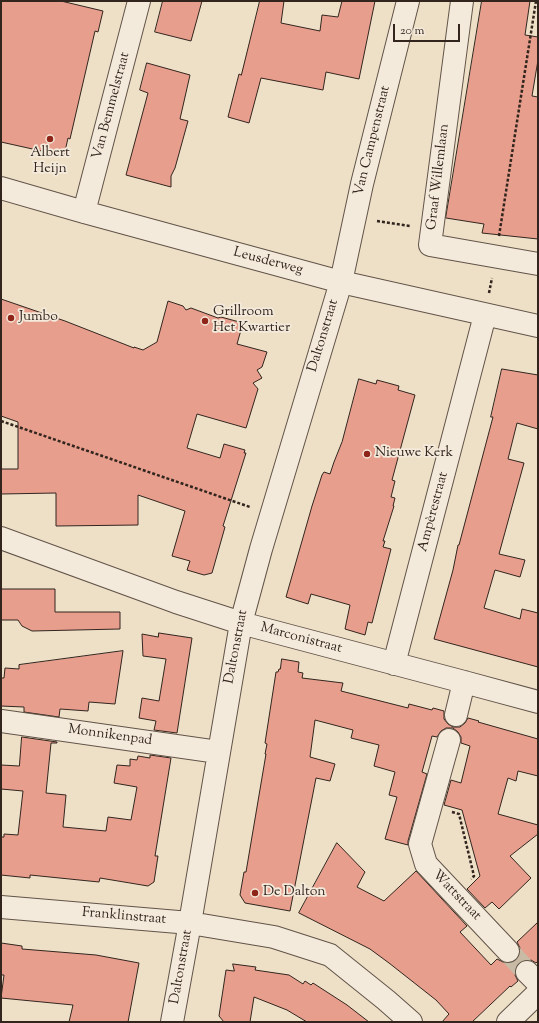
<!DOCTYPE html>
<meta charset="utf-8">
<style>
body{margin:0}
#map{position:relative;width:539px;height:1023px;overflow:hidden;background:#eedfc7;font-family:"Sorts Mill Goudy",serif}
canvas{display:block}
.frame{position:absolute;inset:0;border:2px solid #32251e;pointer-events:none}
.scale{position:absolute;left:393px;top:24px;width:67px;height:18px;box-sizing:border-box;border:2px solid #32251e;border-top:0;padding-left:5px;font-size:12px;line-height:14px;white-space:nowrap;color:#32251e;-webkit-text-stroke:3px #f4eadb;paint-order:stroke}
</style>
<div id="map">
<canvas width="539" height="1023"></canvas>
<div class="frame"></div>
<div class="scale">20 m</div>
</div>
<script>
const g = document.querySelector('canvas').getContext('2d');
g.lineJoin = 'round';
function fillPath(path, color) {
  g.fillStyle = color;
  g.fill(path, 'evenodd');
}
function strokePath(path, color, width, dash) {
  g.strokeStyle = color;
  g.lineWidth = width;
  g.lineCap = dash ? 'butt' : 'round';
  g.setLineDash(dash || []);
  g.stroke(path);
}
function write(font, color, halo, rows, align = 'center') {
  g.font = font + ' "Sorts Mill Goudy",serif';
  g.lineWidth = 3.5;
  g.setLineDash([]);
  g.textBaseline = 'middle';
  g.strokeStyle = halo;
  g.fillStyle = color;
  for (const [text, x, y, turn = 0] of rows) {
    g.save();
    g.translate(x, y);
    g.rotate((+turn || 0) * Math.PI / 180);
    g.textAlign = isNaN(turn) ? turn : align;
    if (halo) g.strokeText(text, 0, 0);
    g.fillText(text, 0, 0);
    g.restore();
  }
}
const building = new Path2D(`
 M1,1h60l42,10 -5,21 -3,-1 -25,108 -2,-1 -4,18 -63,-14z
 M163,1h39l-11,40 -36,-9z
 M260,1h24l-3,22 39,8 2,-16 16,2 4,-16h33l-16,78 -33,-7 -3,18 -62,-12 -12,45 -21,-6 11,-43 2,1z
 M482,1h48l-5,34 13,2v23l-6,36 6,1v142l-56,-6 2,-9 -38,-6z
 M147,63l43,12 -10,44 8,2 -13,47 -4,8v11l-45,-12 22,-82 -8,-3z
 M1,299l64,22 69,27v-1l9,3 14,-8 11,-41 15,5 3,4 5,-2 27,10 3,-1 22,6 -6,21 30,8 -5,15 -5,3 5,8 -9,5 5,6 -12,39 -49,-14 -10,34 33,10 4,-14 21,6 -1,3h2l-23,73 2,1 -13,46 -8,2 -17,-5 3,-9 -18,-5 13,-45 -47,-16v30l-82,1v-33l-55,1v-25h17v-47l-17,-6z
 M502,369l36,6v54l-21,-6 -9,36 16,4 -25,91 26,6 -5,17 -25,-7 -11,38 36,11 2,-10 16,4v54l-104,-28 19,-69 5,-25h1l34,-128h-2z
 M359,379l17,5 1,-4 22,6 -1,4 17,5 -23,85 3,1 -4,16 4,1 -2,8h1l-11,35h2l-2,6 8,2 -19,74 -4,-1 -3,13 -20,-6 5,-24 -39,-11 -3,10 -22,-7 26,-91 10,-31 2,-3 6,2 4,-12 8,-20z
 M1,589h54v23h65v17l-88,2 -10,-5 -4,-6h-17z
 M159,633l33,5 -15,95 -23,-3 2,-9 -17,-3 3,-20 17,3 7,-42 -23,-3 -1,-22 16,3z
 M123,651l-8,53 -26,-2 -1,9 -28,-2 -1,8 -35,-5v-5l-23,-1v-28h3l1,-10 14,1v-4z
 M282,659l17,3 -1,10 5,1 -1,5 41,5 -2,8 67,17 1,-4 23,6 1,-2 11,3v8l4,5 5,3h7l5,-4 3,-5 11,3 -1,1 60,17v37l-20,-5 -2,10 -8,-3 -10,36 40,11v9l-28,22 21,22 -32,31 -7,-7 -7,6 -18,-19 13,-13 -18,-66 -18,-5 7,-25 10,3 9,-37 -9,-3v-6l-3,-5 -5,-4h-7l-5,3 -4,6 -5,-1 -10,36 5,2 -19,67v4l-23,-6 12,-42 -8,-2 6,-23 -21,-6 5,-21 -28,-7 2,-8 -38,-10 -5,37 25,7 -5,17 -14,-3 -26,133 -45,-8 -5,-8 4,-23h2l20,-118h-1l2,-10 -2,-1 11,-71h2l1,-3h1z
 M22,737l35,5v1h-6l-5,50 20,2 -3,32 43,4 2,-14 23,3 6,-33 -23,-4 3,-18 13,1v-7l7,1 1,-4 12,2v-3l21,3 -16,98h3l-4,26 -6,4 -48,-8 -1,4 -69,-7v3l-29,-3v-38h3v-3l14,1 5,-44 -22,-2v-24l18,1z
 M337,843l28,29 -8,15 27,14 32,-30 51,55 -7,6 31,33 6,-6 8,4h6l5,-3 4,-6v-6l-3,-6 21,-20v39l-2,2 -5,-3h-7l-6,3 -3,6v6l3,6 -7,6 -1,-1 -38,36h-30l7,-8 -13,-14 -47,-37 -19,-14 -71,-36z
 M1,943l21,3v3l74,6 43,8 -11,59h-59l4,-17 -72,-7 3,-23h-3z
 M233,964l23,3 -1,3 34,5 14,9 2,-3 6,4 2,-2 34,22 22,17h-62l-20,-12 -33,-13 -4,25h-26l-5,-6 7,-46 8,1z`);
const minorTunnel = new Path2D(`
 M508,951l19,21`);
const path = new Path2D(`
 M377,221l33,5
 M499,236l37,-235
 M489,293l3,-15
 M1,421l249,86
 M452,812l7,2 15,62 -3,3`);
const minor = new Path2D(`
 M462,1l-32,244 108,19
 M1,188l83,24 257,70 197,44
 M84,212l55,-211
 M1,538l175,64 65,21 223,59 74,20
 M394,664l91,-349
 M456,715l8,-33
 M1,721l217,31
 M449,740l-29,104 6,20 82,87
 M1,907l189,16 84,14 56,18 56,45 25,22
 M527,972l11,11
 M172,1022l18,-99 51,-300 20,-74 80,-267 21,-98 46,-183
 M508,1022l30,-29`);
const markers = [
 [50,139,4,"#8f2418"],
 [11,318,4,"#8f2418"],
 [205,321,4,"#8f2418"],
 [367,454,4,"#8f2418"],
 [255,893,4,"#8f2418"]
];
const streetNames = [
 ["Van Bemmelstraat",112,106,-75],
 ["Van Campenstraat",373,141,-76],
 ["Graaf Willemlaan",439,177,-83],
 ["Leusderweg",268,262,15],
 ["Daltonstraat",324,336,-73],
 ["Ampèrestraat",434,512,-75],
 ["Marconistraat",301,639,15],
 ["Daltonstraat",237,647,-79],
 ["Monnikenpad",110,736,8],
 ["Wattstraat",456,896,46],
 ["Franklinstraat",124,917,5],
 ["Daltonstraat",182,967,-80]
];
const poiNames = [
 ["Albert",50,154,"center"],
 ["Heijn",50,170,"center"],
 ["Grillroom",213,313],
 ["Het Kwartier",213,329],
 ["Jumbo",19,318],
 ["Nieuwe Kerk",375,454],
 ["De Dalton",263,893]
];
fillPath(building, '#e79e8d');
strokePath(building, '#32251e', 1);
strokePath(minorTunnel, '#c8baa5', 22, [22, 11]);
strokePath(minor, '#615448', 24);
strokePath(path, '#32251e', 2.5, [3, 2]);
strokePath(minor, '#f4eadb', 22);
for (const [x, y, r, color] of markers) {
  const dot = new Path2D();
  dot.arc(x, y, r, 0, 2 * Math.PI);
  g.fillStyle = color;
  g.fill(dot);
  strokePath(dot, '#f4eadb', 1.5);
}
write('14px', '#32251e', '#f4eadb', streetNames);
write('14px', '#32251e', '#f4eadb', poiNames, 'left');
</script>
